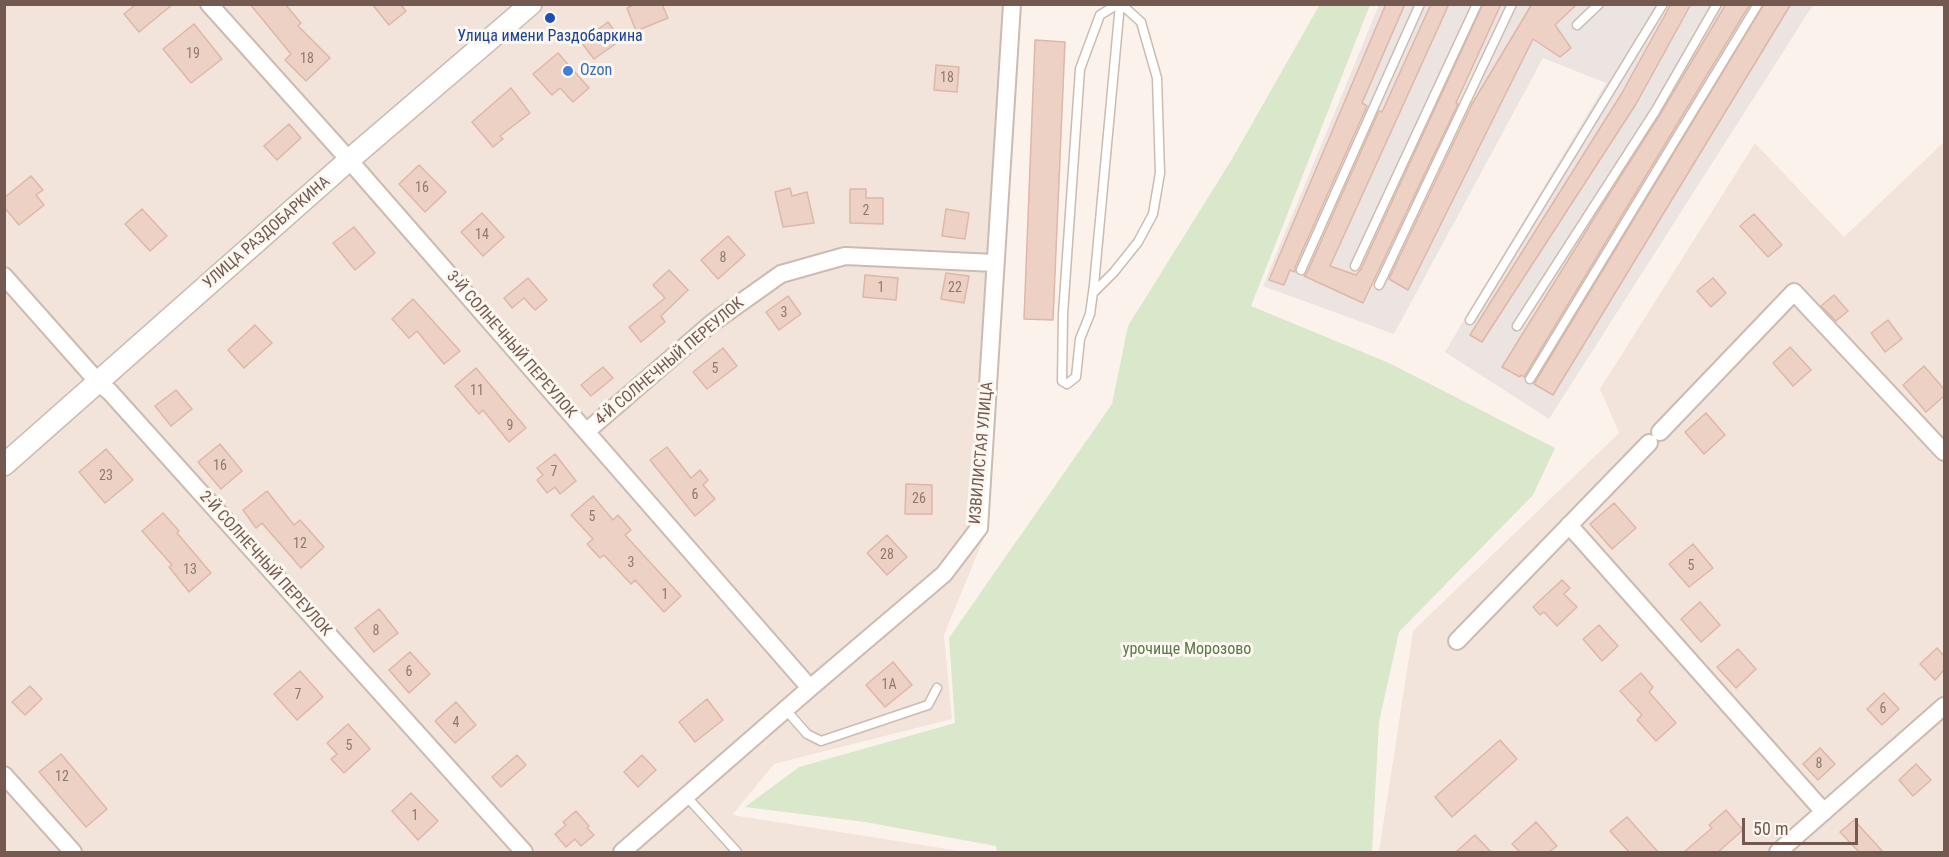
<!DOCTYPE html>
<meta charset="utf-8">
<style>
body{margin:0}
#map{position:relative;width:1949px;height:857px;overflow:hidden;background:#fbf3eb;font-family:"Roboto Condensed",sans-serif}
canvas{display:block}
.frame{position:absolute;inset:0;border:6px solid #745950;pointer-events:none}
.scale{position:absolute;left:1742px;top:818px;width:116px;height:27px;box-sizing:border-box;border:3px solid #745950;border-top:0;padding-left:8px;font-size:18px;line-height:21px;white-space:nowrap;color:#745950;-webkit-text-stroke:4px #fdf7f1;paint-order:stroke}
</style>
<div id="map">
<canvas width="1949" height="857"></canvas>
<div class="frame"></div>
<div class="scale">50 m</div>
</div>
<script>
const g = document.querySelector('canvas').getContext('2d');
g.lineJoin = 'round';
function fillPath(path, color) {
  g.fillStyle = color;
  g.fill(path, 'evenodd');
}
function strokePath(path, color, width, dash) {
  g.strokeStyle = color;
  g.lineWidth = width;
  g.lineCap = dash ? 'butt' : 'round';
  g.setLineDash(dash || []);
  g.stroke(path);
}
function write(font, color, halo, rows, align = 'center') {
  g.font = font + ' "Roboto Condensed",sans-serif';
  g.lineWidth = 6;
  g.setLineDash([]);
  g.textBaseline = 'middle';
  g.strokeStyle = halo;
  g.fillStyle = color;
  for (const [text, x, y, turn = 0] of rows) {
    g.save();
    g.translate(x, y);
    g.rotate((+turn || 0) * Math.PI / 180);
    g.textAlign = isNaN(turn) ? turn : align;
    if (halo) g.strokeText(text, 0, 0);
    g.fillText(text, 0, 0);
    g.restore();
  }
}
const residential = new Path2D(`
 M5,5h1000l-18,525 -43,105 8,84 -178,45 -42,51 234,37h-961z
 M1944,142v710h-565l34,-221 206,-198 -19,-44 155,-246 89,94z`);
const industrial = new Path2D(`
 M1379,5h434l-264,414 -104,-67 161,-269 -63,-25 -149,276 -131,-48z`);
const green = new Path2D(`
 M1320,4l50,1 -119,301 138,57 166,85 -22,47 -134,137 -20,90 -7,130h-375l-1,-6 -131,-24 -120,-15 54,-40 156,-44 -6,-85 163,-234 16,-78 104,-167z`);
const building = new Path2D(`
 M136,4h37l-34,28 -15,-18z
 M250,4h35l16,19 -3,3 32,32 -24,23 -21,-21 6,-6z
 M372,4h28l6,7 -17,14z
 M636,4h26l6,14 -32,13 -9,-23z
 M1386,4h19l-43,99 5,3 -72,161v5l-5,-2 -6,15 -15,-5z
 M1431,4h18l-119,262 26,9 5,-6 122,-265h18l-45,99 2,1 -95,199 -59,-27 3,-3 72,-162 3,1z
 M1532,4h45l-22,21 16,23 -11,9 -27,-18 -125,251 -19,-11 83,-175z
 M1671,4h20l-55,100 -154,238 -12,-7 152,-242z
 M1726,4h24l-226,373 -3,-2 -1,2 -18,-10 96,-155 63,-99z
 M1764,4h27l-238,391 -19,-11z
 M608,22l13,18 -27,19 -13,-17z
 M194,24l28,35 -31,24 -28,-34z
 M1035,40l30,2 -12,278 -29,-1z
 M558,53l31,35 -16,14 -13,-14 -8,7 -19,-21z
 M936,65l23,2 -2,25 -23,-2z
 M511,88l19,25 -30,23 3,3 -10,8 -21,-25z
 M289,124l12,14 -24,22 -13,-14z
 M419,165l27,27 -21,20 -26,-28z
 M31,176l12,14 -7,5 8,10 -25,20 -15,-18v-9z
 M790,188l2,8 15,-4 7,31 -31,4 -8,-35z
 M850,189h16v9h17v26l-33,-1z
 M142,209l25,27 -17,15 -25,-27z
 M946,209l23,4 -4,26 -23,-3z
 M482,213l22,24 -21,19 -22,-24z
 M1754,214l28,31 -14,12 -28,-31z
 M354,227l21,26 -20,17 -22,-27z
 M728,236l17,19 -27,24 -17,-19z
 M669,270l19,20 -27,26 4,6 -24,20 -12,-15 36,-29 -12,-13z
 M946,273l23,3 -5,27 -23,-4z
 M865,275l33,3 -2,22 -33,-3z
 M528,278l19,22 -12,10 -11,-12 -12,10 -8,-10z
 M1713,278l13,15 -15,14 -14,-16z
 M1834,295l14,16 -12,10 -15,-15z
 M788,296l13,18 -22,16 -13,-18z
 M413,299l47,52 -16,13 -27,-33 -8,7 -17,-19z
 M1888,320l14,19 -17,13 -14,-19z
 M255,325l17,18 -28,25 -16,-18z
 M1790,347l21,23 -18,16 -20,-23z
 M723,348l14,18 -30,23 -14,-17z
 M1924,366l20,23v7l-18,16 -23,-27z
 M603,367l10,11 -22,18 -10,-11z
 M476,368l50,60 -17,14 -26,-32 -4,4 -24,-28z
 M176,390l16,19 -21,17 -16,-20z
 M1706,413l19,22 -21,19 -19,-22z
 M220,444l22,27 -21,18 -23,-27z
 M667,447l24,31 9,-8 8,10 -5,5 12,14 -20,17 -45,-56z
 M106,449l27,31 -28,23 -26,-31z
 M555,454l21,27 -16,13 -5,-7 -8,6 -10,-13 6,-5 -6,-7z
 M906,484l26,1v29h-27z
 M267,491l27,34 6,-5 24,27 -23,21 -39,-45 -6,5 -13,-18z
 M593,496l20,24 5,-5 13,15 -6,5 56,61 -17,16 -29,-32 -4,4 -27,-29 -4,3 -13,-14 6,-5 -22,-24z
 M1614,503l22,25 -24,21 -22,-25z
 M163,513l16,18 -2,2 34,40 -22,19 -20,-25 3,-2 -30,-34z
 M887,535l20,22 -20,18 -20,-22z
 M1693,544l20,24 -24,19 -20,-23z
 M1562,580l8,8 -6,6 13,13 -20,19 -13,-14 -4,3 -7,-8z
 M1700,602l20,23 -19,17 -20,-23z
 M379,609l19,24 -24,19 -19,-24z
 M1599,625l19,21 -16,15 -19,-22z
 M1937,648l7,8v14l-9,10 -15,-16z
 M1738,649l18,20 -20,19 -19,-21z
 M410,652l20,22 -21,19 -20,-23z
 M893,662l19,23 -27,22 -19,-22z
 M300,671l23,26 -26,23 -23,-26z
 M1641,673l12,14 -4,5 27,31 -20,18 -19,-21 5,-5 -22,-24z
 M30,686l12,13 -17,16 -13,-13z
 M1884,693l15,16 -17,16 -15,-16z
 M707,699l16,21 -28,22 -16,-20z
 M456,702l20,23 -21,18 -20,-22z
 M348,724l22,25 -26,24 -13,-14 6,-5 -10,-11z
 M1500,740l17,19 -65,58 -17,-20z
 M1820,748l15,16 -17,16 -15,-16z
 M61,754l46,55 -21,18 -47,-55z
 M517,755l9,10 -25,22 -9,-10z
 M642,755l14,15 -18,17 -14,-15z
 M1916,764l15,16 -18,16 -14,-16z
 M411,793l27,28 -20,19 -26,-29z
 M1726,810l17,20 -25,22h-34l28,-24 -3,-3z
 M576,811l13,15 -2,2 7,7 -13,11 -6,-7 -9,8 -11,-13 11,-9 -3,-3z
 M1627,817l31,35h-29l-19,-21z
 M1854,820l29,32h-24l-19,-20z
 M1536,822l21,24 -8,6h-29l-8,-8z
 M1475,835l16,17h-35z`);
const service = new Path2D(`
 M1118,4l-18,11 -20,54 -17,245 -1,67 5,3 9,-7 4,-38 10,-25 4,-29 26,-281
 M1577,25l22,-21
 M1355,266l122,-262
 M1301,270l119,-266
 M1379,285l133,-281
 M1094,292l20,-20 24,-30 15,-28 7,-41 -3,-95 -16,-56 -20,-18
 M1470,320l193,-316
 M1517,326l139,-216 61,-106
 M1530,379l228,-375
 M786,710l21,24 14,7 107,-36 9,-17
 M686,796l51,56`);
const minor = new Path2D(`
 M209,4l133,148 468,536
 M4,276l94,106 12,10 414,460
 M587,431l125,-108 69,-49 64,-18 150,7
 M1660,432l134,-140 150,160
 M1569,525l255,287
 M1457,641l192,-198
 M4,775l69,77
 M622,852l188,-164 134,-114 35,-46 33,-524
 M1778,852l166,-146`);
const tertiary = new Path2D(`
 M4,465l345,-305 182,-156`);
const markers = [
 [550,18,6,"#1a4fb4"],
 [568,71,6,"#3f7fe0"]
];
const numberNames = [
 ["19",193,54],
 ["18",307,59],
 ["18",947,78],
 ["16",422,188],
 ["2",866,211],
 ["14",482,235],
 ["8",723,258],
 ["1",881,288],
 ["22",955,288],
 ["3",784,313],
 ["5",715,369],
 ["11",477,391],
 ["9",510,426],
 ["16",220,466],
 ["7",554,472],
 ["23",106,476],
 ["6",695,495],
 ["26",919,499],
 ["5",592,517],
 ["12",300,544],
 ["28",887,555],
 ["3",631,563],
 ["5",1691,566],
 ["13",190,570],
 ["1",665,595],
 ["8",376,631],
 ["6",409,672],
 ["1А",889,685],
 ["7",298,695],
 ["6",1883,709],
 ["4",456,723],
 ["5",349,746],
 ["8",1819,764],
 ["12",62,777],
 ["1",415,816]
];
const transitNames = [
 ["Улица имени Раздобаркина",550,37]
];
const shopNames = [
 ["Ozon",580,71]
];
const streetNames = [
 ["УЛИЦА РАЗДОБАРКИНА",267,233,-41],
 ["3-Й СОЛНЕЧНЫЙ ПЕРЕУЛОК",511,345,49],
 ["4-Й СОЛНЕЧНЫЙ ПЕРЕУЛОК",670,362,-40],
 ["ИЗВИЛИСТАЯ УЛИЦА",982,453,-85],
 ["2-Й СОЛНЕЧНЫЙ ПЕРЕУЛОК",265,564,48]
];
const parkNames = [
 ["урочище Морозово",1187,650]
];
fillPath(residential, '#f2e4da');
fillPath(industrial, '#ebe4e0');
fillPath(green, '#d9e7ca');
fillPath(building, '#edd1c5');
strokePath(building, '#deb7a7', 1.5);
strokePath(service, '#ccbbb1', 11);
strokePath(minor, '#ccbbb1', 20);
strokePath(tertiary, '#ccbbb1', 24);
strokePath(service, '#fff', 8);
strokePath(minor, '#fff', 16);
strokePath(tertiary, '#fff', 21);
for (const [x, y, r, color] of markers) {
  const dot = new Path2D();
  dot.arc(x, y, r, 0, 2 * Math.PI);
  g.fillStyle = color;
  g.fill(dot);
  strokePath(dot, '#fdf7f1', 2);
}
write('14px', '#92776d', null, numberNames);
write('16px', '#164399', '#fdf7f1', transitNames);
write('16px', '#366cbe', '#fdf7f1', shopNames, 'left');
write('16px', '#745950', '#fdf7f1', streetNames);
write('16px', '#5c7849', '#fdf7f1', parkNames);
</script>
